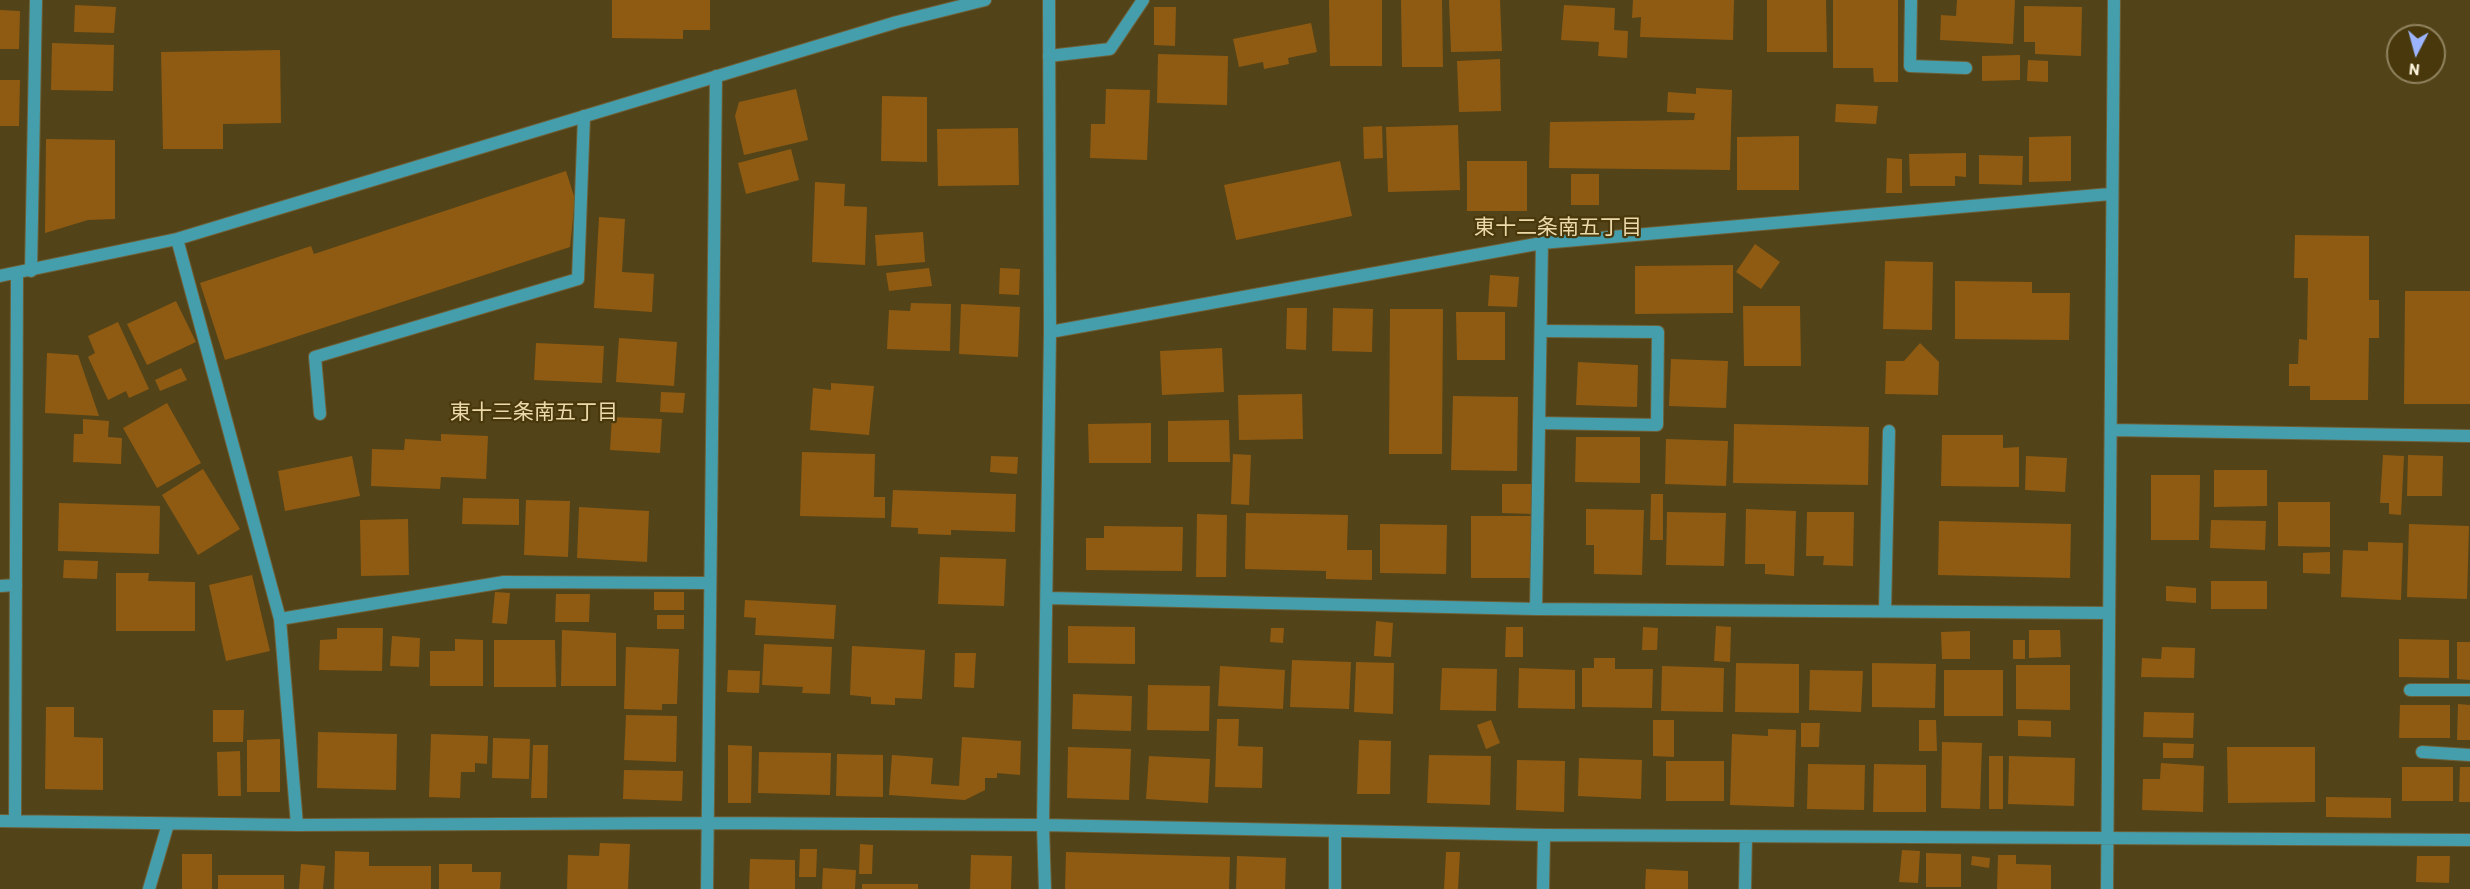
<!DOCTYPE html>
<meta charset="utf-8">
<style>
body{margin:0}
#map{position:relative;width:2470px;height:889px;overflow:hidden;background:#534318;font-family:Barlow,sans-serif}
canvas{display:block}
.north{position:absolute;left:2386px;top:24px;width:60px;height:60px;box-sizing:border-box;background:#48380b;border:2px solid #90835f;border-radius:50%;rotate:186deg;font-size:16px;font-weight:700;line-height:24px;text-align:center;color:#fdf4dc}
.north::after{content:'';display:block;margin:auto;width:21px;height:27px;background:#9bb4fd;clip-path:polygon(50% 0,100% 100%,50% 72%,0 100%)}
</style>
<div id="map">
<canvas width="2470" height="889"></canvas>
<div class="north">N</div>
</div>
<script>
const g = document.querySelector('canvas').getContext('2d');
g.lineJoin = 'round';
function fillPath(path, color) {
  g.fillStyle = color;
  g.fill(path, 'evenodd');
}
function strokePath(path, color, width, dash) {
  g.strokeStyle = color;
  g.lineWidth = width;
  g.lineCap = dash ? 'butt' : 'round';
  g.setLineDash(dash || []);
  g.stroke(path);
}
function write(font, color, halo, rows, align = 'center') {
  g.font = font + ' Barlow,"Noto Sans JP",sans-serif';
  g.lineWidth = 4.5;
  g.setLineDash([]);
  g.textBaseline = 'middle';
  g.strokeStyle = halo;
  g.fillStyle = color;
  for (const [text, x, y, turn = 0] of rows) {
    g.save();
    g.translate(x, y);
    g.rotate((+turn || 0) * Math.PI / 180);
    g.textAlign = isNaN(turn) ? turn : align;
    if (halo) g.strokeText(text, 0, 0);
    g.fillText(text, 0, 0);
    g.restore();
  }
}
const building = new Path2D(`
 M612,0h98v30h-27v9l-71,-1z
 M1329,0h53v66h-52z
 M1401,0h41l1,67h-41z
 M1449,0h51l2,51 -51,1z
 M1633,0h101l-1,40 -93,-3 1,-20 -9,1z
 M1767,0h59l1,52h-60z
 M1833,0h65v82h-24l-1,-14h-40z
 M1957,0h58l-2,44 -73,-4 1,-25 15,1z
 M75,5l41,2 -2,26 -40,-1z
 M1564,5l51,3 -1,22 14,1 -1,27 -29,-2 1,-14 -38,-2z
 M2024,6l58,1 -1,49 -46,-2v-12h-11z
 M1154,7h22l-1,39 -21,-1z
 M0,10l20,1 -1,38h-19z
 M1311,23l6,29 -29,6 1,6 -25,5 -1,-7 -24,5 -6,-28z
 M52,43l62,2 -1,46 -62,-1z
 M280,50l1,73 -58,1v25h-60l-2,-97z
 M1158,54l70,2 -1,49 -70,-2z
 M2020,55v25l-38,1v-25z
 M1500,59l1,52 -42,1 -2,-51z
 M2028,60l20,1v21l-21,-1z
 M0,80h20l-1,46h-19z
 M1696,88l36,2 -2,80 -181,-2 1,-46 144,-2 1,-7 -28,-1 1,-20 28,2z
 M796,89l12,51 -64,15 -9,-39 4,-14z
 M1106,89l44,1 -3,70 -57,-2 1,-34h14z
 M882,96l45,1v65l-46,-1z
 M1836,104l42,2 -2,18 -41,-2z
 M1458,125l2,65 -72,2 -2,-65z
 M1382,126l1,32 -19,1 -1,-32z
 M1018,128l1,57 -81,1 -1,-57z
 M1799,136v54h-62v-53z
 M2071,136v45l-42,1v-45z
 M46,139l69,1v79l-27,1 -43,13z
 M791,149l8,31 -53,14 -8,-31z
 M1966,153v24l-11,-1v10h-45l-1,-32z
 M1979,155l44,1 -1,29 -43,-1z
 M1887,158l15,1v34h-16z
 M1340,161l12,55 -116,24 -12,-55z
 M1467,161h60v50h-60z
 M566,171l9,28 -5,48 -345,113 -25,-77 111,-37 3,8z
 M1571,174h28v31h-28z
 M815,182l30,2 -1,22 23,1 -2,58 -53,-3z
 M599,217l26,2 -3,53 32,2 -2,38 -58,-4z
 M923,232l2,30 -48,4 -2,-31z
 M2295,235l74,1v64h10v38h-10l-1,62h-58v-14h-21v-22h9l1,-25 8,1 1,-62h-14z
 M1755,244l25,18 -19,27 -25,-17z
 M1885,261l48,1 -1,68 -49,-1z
 M1733,265v48l-98,1v-48z
 M929,268l3,18 -43,5 -3,-18z
 M1000,268l20,1 -1,26 -20,-1z
 M1490,275l29,2 -2,30 -29,-1z
 M1955,281l77,1v11h38l-1,47 -114,-1z
 M2405,291h65v113h-66z
 M176,301l20,41 -49,23 -20,-41z
 M911,303l40,1 -1,47 -63,-2 2,-39 21,1z
 M961,304l59,3 -2,50 -59,-3z
 M1743,306h57l1,60h-57z
 M1287,308h20l-1,42 -20,-1z
 M1333,308l40,1 -1,43 -40,-1z
 M1390,309h53l-1,145h-53z
 M1456,312h49v48h-48z
 M118,322l31,67 -20,9 -3,-7 -18,9 -20,-43 7,-4 -7,-17z
 M619,338l58,4 -3,44 -58,-4z
 M536,343l68,3 -2,37 -68,-3z
 M1920,343l19,19 -1,33 -53,-1 1,-33h18z
 M1222,348l2,44 -62,3 -2,-44z
 M47,353l31,2 21,61 -54,-3z
 M1671,359l57,2 -2,47 -57,-2z
 M1578,362l60,3 -1,42 -61,-2z
 M181,368l6,12 -27,11 -5,-11z
 M831,383l43,3 -5,49 -59,-5 3,-42 18,2z
 M661,392l24,1 -2,20 -23,-1z
 M1302,394l1,45 -64,1 -1,-45z
 M1453,396l65,1 -1,74 -66,-1z
 M167,403l34,60 -44,25 -34,-60z
 M612,417l50,2 -2,34 -50,-3z
 M83,419l26,2 -1,16 14,1 -1,26 -48,-2 1,-28h9z
 M1229,420l1,42h-62v-41z
 M1151,423v40h-62l-1,-39z
 M1734,424l135,3 -1,58 -135,-2z
 M441,434l47,2 -2,43 -45,-2 -1,12 -69,-3 1,-37 32,1 1,-11 36,2z
 M1942,435h61v13l16,-1v40l-78,-1z
 M1576,437h64v46l-65,-1z
 M1666,439l62,2 -2,45 -61,-2z
 M802,452l73,2 -1,43h11v21l-85,-2z
 M1233,454l18,1 -2,50 -18,-1z
 M2383,455l21,1 -3,59 -12,-1v-11h-9z
 M2408,455l35,1 -1,40h-35z
 M352,456l8,40 -75,15 -7,-40z
 M991,456l27,1 -1,17 -27,-2z
 M2026,456l41,2 -2,34 -40,-2z
 M203,469l37,60 -42,26 -36,-60z
 M2214,470h53v36l-53,1z
 M2151,475h49l-1,65h-48z
 M1502,484h32l-1,30 -31,-1z
 M893,490l123,4 -1,38 -64,-2v5l-33,-1v-6l-27,-1z
 M1651,494h12v46h-13z
 M463,498l56,1v26l-57,-1z
 M526,500l44,1 -2,56 -44,-2z
 M2278,502h52v45l-52,-1z
 M59,503l101,3 -1,48 -101,-3z
 M579,507l70,4 -2,51 -70,-4z
 M1586,509l58,1 -2,65 -48,-1v-29h-8z
 M1746,509l50,2 -2,65 -29,-2v-10h-20z
 M1667,512l59,1 -2,53 -58,-1z
 M1807,512h47l-1,54 -30,-1 1,-9h-18z
 M1246,513l102,2 -1,35h25v30l-46,-1v-8l-81,-2z
 M1197,514l30,1 -1,62h-30z
 M1471,516h61l-1,62h-60z
 M408,519l1,56 -48,1 -1,-56z
 M2211,520l55,1 -1,29 -55,-2z
 M1939,521l132,3 -1,54 -132,-3z
 M1380,524l67,1 -1,49 -66,-1z
 M2409,524l60,2 -2,73 -60,-2z
 M1104,526l79,1 -1,44 -96,-1v-32h18z
 M2368,542l35,1 -2,57 -60,-3 2,-47 25,1z
 M2330,552v22l-27,-1v-20z
 M940,557l66,2 -2,47 -66,-2z
 M64,560l34,1 -1,18 -34,-1z
 M116,573h33l-1,8 47,1v49h-79z
 M252,575l18,76 -44,10 -17,-76z
 M2211,581h56v28h-56z
 M2166,586l30,2v15l-30,-2z
 M495,592l15,1 -3,31 -15,-1z
 M654,592h30v18h-30z
 M556,594h34l-1,28h-34z
 M745,600l91,5 -2,34 -79,-4 1,-17 -12,-1z
 M657,615h27v14h-27z
 M1376,621l17,2 -2,34 -17,-1z
 M1068,626l67,1v37l-67,-1z
 M1716,626l15,1 -1,35 -16,-1z
 M1506,627h17v30h-18z
 M1643,627l15,1 -1,22h-15z
 M337,628h46l-1,43 -63,-1 1,-30 17,-1z
 M1271,628h13l-1,15 -13,-1z
 M562,630l54,3v53h-55z
 M2029,630h31l1,27 -32,1z
 M1970,631v28h-28l-1,-27z
 M392,636l28,2 -1,29 -29,-1z
 M455,639l28,1v46h-53v-35h25z
 M2399,639l50,1v38l-50,-1z
 M494,640h61l1,47h-62z
 M2013,640h12v19h-12z
 M2457,642h13v38l-13,-1z
 M764,644l68,3 -2,47 -28,-1 1,-6 -41,-2z
 M852,646l73,4 -3,49 -27,-1v7l-24,-1v-7l-21,-2z
 M626,647l53,2 -2,55h-15v6l-38,-1z
 M2162,647l33,1 -1,30 -53,-1 1,-19 19,1z
 M955,653h21l-2,35 -20,-1z
 M1594,658h21v11h38l-1,39 -70,-1v-39h12z
 M1292,660l59,2 -2,47 -59,-2z
 M1356,662l38,1 -1,51 -39,-2z
 M1736,663l63,1v49l-64,-1z
 M1872,663l64,1 -1,44 -63,-1z
 M2016,665h54v45l-54,-1z
 M1220,666l65,4 -2,39 -65,-3z
 M1662,666l62,2 -1,44 -62,-1z
 M1442,668l55,1 -1,42 -56,-1z
 M1519,668l56,2v39l-57,-1z
 M728,670l32,1 -1,22 -32,-1z
 M1810,670l53,1 -2,41 -52,-2z
 M1944,670h59v46h-59z
 M1148,685l62,1 -1,45 -62,-1z
 M1073,694l59,2 -1,35 -59,-2z
 M2458,704l12,1v35h-13z
 M2400,705h50v33h-51z
 M46,707h28v30l29,1v52l-58,-1z
 M213,710h31l-1,32h-30z
 M2144,712l50,1 -1,25 -50,-1z
 M626,715l51,1 -1,46 -52,-2z
 M1217,719h22l-1,27 25,1 -1,41 -47,-1z
 M1491,720l9,23 -14,6 -9,-24z
 M1653,720h21v37l-21,-1z
 M1919,720h17l1,31h-18z
 M2018,720l33,1v16l-33,-1z
 M1801,723h19l-1,24h-18z
 M1768,729l28,1 -2,77 -64,-2 2,-71 36,2z
 M318,732l79,2 -1,56 -79,-2z
 M431,734l57,2 -1,28 -12,-1v9h-14l-1,26 -31,-1z
 M962,737l59,4 -1,34 -23,-2v5h-12v12l-20,10 -76,-5 3,-40 41,3 -2,26 28,2z
 M493,738l37,1 -1,40 -37,-1z
 M280,739v53h-33v-52z
 M1359,740l32,1 -1,53h-33z
 M1942,742l40,1 -2,66 -39,-1z
 M2163,743l31,1 -1,14h-30z
 M533,745h15l-1,53h-16z
 M728,745l24,1 -1,57h-23z
 M1068,747l63,2 -2,51 -62,-2z
 M2227,747h88v55l-87,1z
 M240,751l1,45h-23l-1,-44z
 M759,752l72,1 -1,42 -72,-2z
 M837,754l46,1v42l-47,-1z
 M1429,755l62,1 -1,49 -63,-2z
 M1149,756l61,3 -2,44 -62,-4z
 M1989,756h14v53h-14z
 M2009,756l66,2 -1,48 -66,-2z
 M1579,758l63,2 -1,39 -63,-3z
 M1517,760l48,1 -1,51 -48,-2z
 M1666,761h58v40h-58z
 M2161,763l43,3 -1,46 -61,-2 1,-31h17z
 M1808,764l57,1 -1,45 -57,-1z
 M1874,764l52,1v47h-53z
 M2402,767h51v34h-51z
 M2460,767h10v35h-11z
 M624,770l59,1 -1,30 -59,-2z
 M2326,797l65,1v20l-65,-1z
 M600,843l30,1 -2,45h-61l1,-34 31,1z
 M860,844l13,1 -1,29h-13z
 M800,849h17l-1,28h-17z
 M1902,850l18,1 -2,32 -19,-1z
 M335,851l34,1v14h62v23h-97z
 M1066,852l164,5 -1,32h-164z
 M1446,852h14l-2,37h-14z
 M1926,853l35,1v33h-35z
 M182,854h30v35h-30z
 M971,855l41,1 -1,33h-41z
 M1998,855h18v9l35,1v24h-54z
 M1237,856l49,2 -1,31h-49z
 M1972,856l18,2 -1,10 -18,-3z
 M2417,856h33l-1,27 -33,-1z
 M750,859l45,1v29h-46z
 M301,864l24,2 -2,23h-24z
 M439,864h33v8h29l-1,17h-61z
 M823,868l33,2 -1,19h-33z
 M1646,869l42,2v18h-43z
 M218,875h66v14h-66z
 M862,884h56v5h-56z`);
const lane = new Path2D(`
 M1911,0l-1,66 56,2
 M1049,56l61,-7 33,-49
 M31,271l5,-271
 M320,414l-5,-57 263,-78 6,-163
 M1539,423l118,2 1,-93 -117,-1
 M0,586l16,-1
 M1885,611l4,-180
 M2410,690h60
 M2422,752l48,3`);
const street = new Path2D(`
 M177,239l103,380 17,206
 M0,276l177,-37 720,-217 88,-22
 M1050,332l492,-89 568,-49
 M2111,430l359,6
 M1048,598l488,11 573,4
 M1536,609l6,-366
 M280,619l224,-37 204,1
 M0,821l297,4 410,-2 336,2 501,10 926,5
 M15,821l2,-548
 M149,889l19,-65
 M707,889l9,-813
 M1045,889l-2,-64 7,-493 -1,-332
 M1335,889v-57
 M1543,889l1,-54
 M1745,889l1,-53
 M2107,889l7,-889`);
const neighbourhoodNames = [
 ["東十二条南五丁目",1558,227],
 ["東十三条南五丁目",534,412]
];
fillPath(building, '#8f5b12');
strokePath(lane, '#6e5f37', 14);
strokePath(street, '#6e5f37', 14);
strokePath(lane, '#459eac', 12);
strokePath(street, '#459eac', 12);
write('21px', '#ebd9aa', '#48380b', neighbourhoodNames);
</script>
